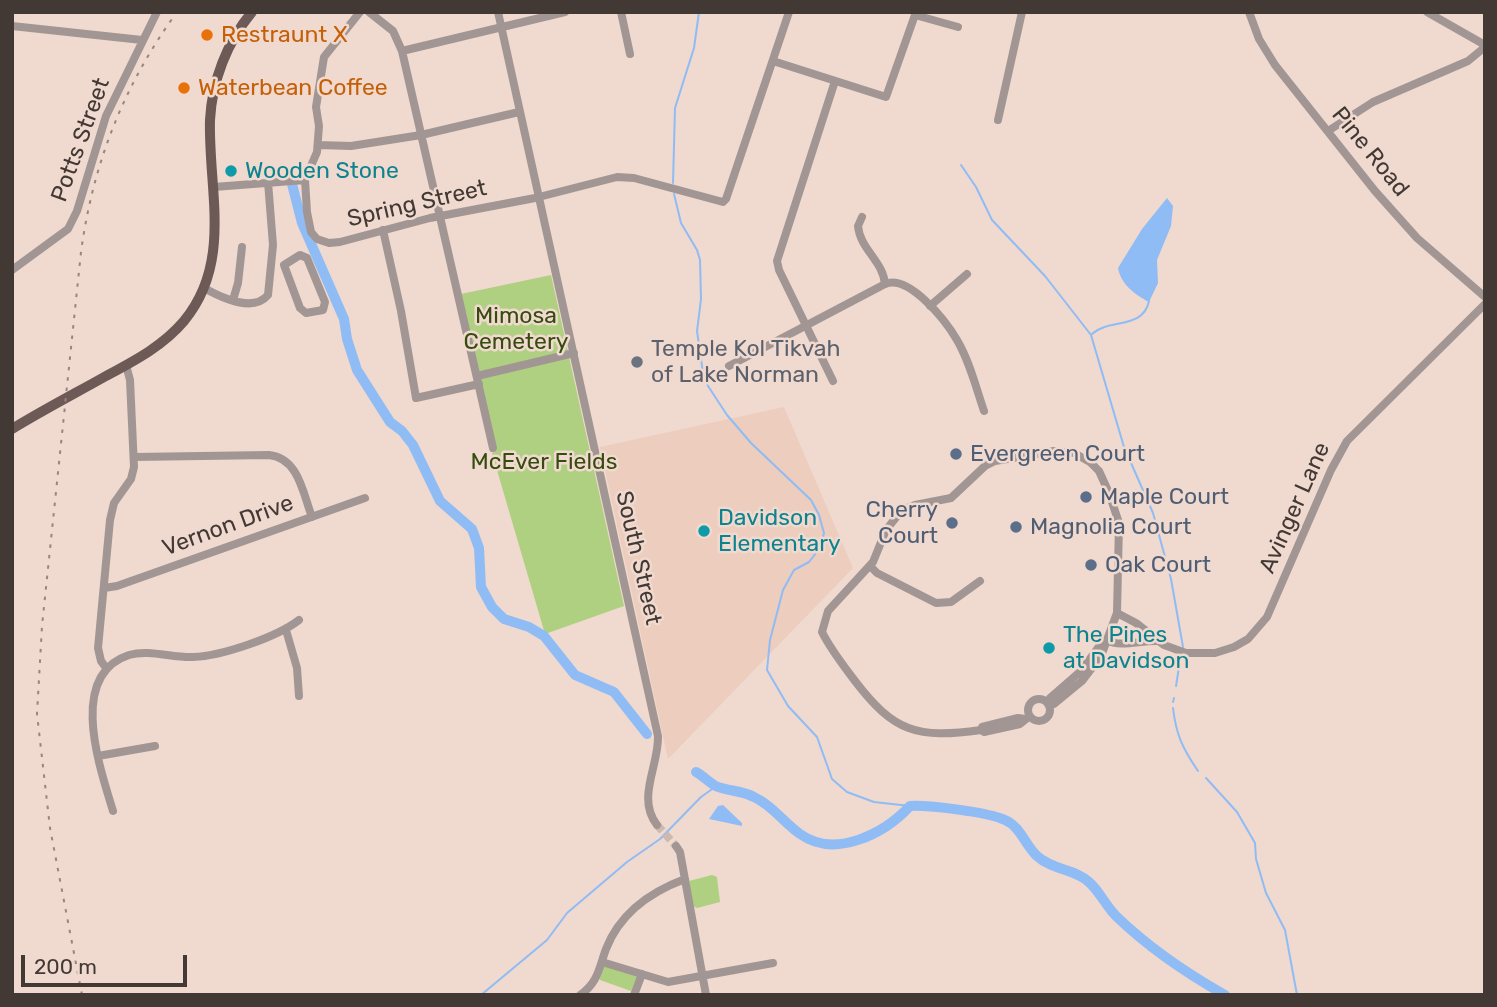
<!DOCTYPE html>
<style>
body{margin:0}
#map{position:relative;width:1497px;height:1007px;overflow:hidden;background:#f0d9ce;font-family:Rubik,sans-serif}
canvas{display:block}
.frame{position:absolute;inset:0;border:14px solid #423935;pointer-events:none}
.scale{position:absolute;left:21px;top:955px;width:166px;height:32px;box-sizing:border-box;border:4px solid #423935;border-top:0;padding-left:9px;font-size:21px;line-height:24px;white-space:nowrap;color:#423935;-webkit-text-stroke:5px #f0d9ce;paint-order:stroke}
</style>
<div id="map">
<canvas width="1497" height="1007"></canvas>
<div class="frame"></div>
<div class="scale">200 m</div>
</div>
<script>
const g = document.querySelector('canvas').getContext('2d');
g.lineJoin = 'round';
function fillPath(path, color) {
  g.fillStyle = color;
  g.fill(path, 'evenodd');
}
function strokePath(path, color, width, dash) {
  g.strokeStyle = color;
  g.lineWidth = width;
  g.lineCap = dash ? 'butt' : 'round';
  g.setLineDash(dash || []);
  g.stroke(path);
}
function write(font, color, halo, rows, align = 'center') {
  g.font = font + ' Rubik,sans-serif';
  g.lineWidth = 5;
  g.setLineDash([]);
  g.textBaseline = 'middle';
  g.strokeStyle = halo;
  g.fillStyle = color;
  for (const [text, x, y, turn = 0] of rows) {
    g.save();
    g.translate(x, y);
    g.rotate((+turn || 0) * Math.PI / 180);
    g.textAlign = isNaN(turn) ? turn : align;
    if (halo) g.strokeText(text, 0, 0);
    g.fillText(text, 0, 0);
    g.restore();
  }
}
const built = new Path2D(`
 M784,407l69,161 -185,191 -68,-312z`);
const green = new Path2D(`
 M551,275l73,331 -79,28 -53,-181 5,-3 -36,-156z
 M712,875l5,2 3,25 -23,6 -4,-2 -4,-25z
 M604,964l30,9 3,4 -6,14 -31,-11 -1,-3z`);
const water = new Path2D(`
 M1167,198l6,8 -2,20 -14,34 1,23 -9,19c-13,-7 -28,-17 -31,-34l24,-39z
 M723,805l19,18v3l-33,-7 9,-13z`);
const stream = new Path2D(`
 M961,165l15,22 16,33 53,56 46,59 33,112 29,66 18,66 12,68
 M673,183l2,-75 19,-60 5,-36
 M674,194l7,29 16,27 3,10 1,39 -4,32 6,42 5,13 19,29 24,28 60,57 8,15 5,18 -4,15 -11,14 -15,8 -11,20 -13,50 -3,30 21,36 29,31 15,42 15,13 27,10 36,4
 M1092,334c17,-16 51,-4 57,-33
 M1180,658l1,-2
 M1176,686l4,-25
 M1173,702l1,-4
 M1173,708c3,27 10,41 25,63
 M1206,778l31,34 18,31 1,16 10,34 19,37 12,65
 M481,995l66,-55 20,-27 60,-51 33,-23 41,-42 14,-10`);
const river = new Path2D(`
 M292,184l10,39 42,96 3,20 10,31 33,52 12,9 11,14 27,56 32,28 7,19 2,39 11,20 12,12 25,8 15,9 31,39 39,17 33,42
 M696,772c8,4 15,13 22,15 12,4 25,4 36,10 18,8 30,26 46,37 35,25 84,0 110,-28 19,-1 78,6 95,14 16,7 20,25 32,36 15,14 38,13 52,26 11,10 17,24 27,34 32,31 70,57 109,79`);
const minorTunnel = new Path2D(`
 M657,825l19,21`);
const minor = new Path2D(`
 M360,12l-36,45 -8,50 3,19 -2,26 -12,28 2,32 4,20 6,7 12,4 11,-1 90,-24 105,-20 82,-21 17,1 89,24 3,-3 63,-187
 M369,12l24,19 9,20 91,397
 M498,12l160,724c1,30 -22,62 -1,89
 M621,12l9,42
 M1249,12l10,27 16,26 100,126 42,47 68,59
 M1427,12l58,33
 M915,15l43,12
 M12,26l130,14
 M402,51l163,-39
 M773,61l113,36 30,-85
 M998,120l24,-108
 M1328,131l45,-29 95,-41 17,-14
 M318,145l33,1 70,-11 98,-23
 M214,187l91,-7
 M862,217l-4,9c2,23 25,35 27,58
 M383,230l18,81 15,87 63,-14
 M300,255l7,3 18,44 -2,8 -17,3 -6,-5 -16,-43z
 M12,270l56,-41 9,-18 29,-95 51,-104
 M204,288c16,9 49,25 64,7l5,-50 -5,-63
 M233,300l5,-17 4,-36
 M930,306l37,-32
 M729,366l156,-82c24,-10 61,37 72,56 13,22 19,48 27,71
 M477,376l97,-23
 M833,381l-54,-111 -2,-9 58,-180
 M134,457l135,-2c30,3 34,39 43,62
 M870,566l7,7 59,30 15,-1 29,-21
 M104,588l13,-2 248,-88
 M1117,613l19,10 28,22 22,8h29l19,-6 14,-8 19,-22 64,-147 16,-29 138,-137
 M286,630l11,38 2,28
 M1106,640c16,8 34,0 52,1
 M107,669l-6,-8 -3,-13 12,-128 4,-17 17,-24 3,-12 -4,-87 -4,-15
 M1028 710a11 11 0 1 1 22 0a11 11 0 1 1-22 0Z
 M1050,703v-5l31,-27 19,-26 5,-2
 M1030,716l-10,8 -36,8 -3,-2c-64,9 -87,2 -126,-49 -12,-16 -24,-31 -33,-49l6,-21 45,-49 13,-32 16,-20 13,-5 36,-7 34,-32 10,-5 59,-10 20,2 16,9 9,9 10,22 10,30 -2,90 -16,43 -19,25 -28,23h-6
 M981,730l1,-3 36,-9 7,1
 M98,756l57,-10
 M113,811c-13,-43 -46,-136 16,-156 20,-6 43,3 64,2 29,-1 84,-20 106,-37
 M676,846l4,6 26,143
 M602,962l66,20 105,-19
 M580,995c18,-12 19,-27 26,-46 14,-36 44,-57 79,-70
 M634,995l8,-21`);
const major = new Path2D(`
 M12,429c31,-19 62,-35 94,-53 28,-15 57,-30 78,-55 49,-59 24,-132 26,-201 2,-39 17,-78 42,-108`);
const rail = new Path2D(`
 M82,995l-32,-167 -13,-114 5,-88 39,-374c12,-89 43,-167 96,-240`);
const markers = [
 [207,35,7,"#e8710a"],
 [184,88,7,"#e8710a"],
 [231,171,7,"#0f9aa8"],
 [637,362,7,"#6b7280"],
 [956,454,7,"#5c6f8a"],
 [1086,497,7,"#5c6f8a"],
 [952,523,7,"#5c6f8a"],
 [1016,527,7,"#5c6f8a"],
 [704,531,7,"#0f9aa8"],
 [1091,565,7,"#5c6f8a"],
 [1049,648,7,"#0f9aa8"]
];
const foodNames = [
 ["Restraunt X",221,35],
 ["Waterbean Coffee",198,88]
];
const streetNames = [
 ["Potts Street",81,140,-70],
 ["Pine Road",1370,152,51],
 ["Spring Street",417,204,-13],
 ["Avinger Lane",1295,508,-66],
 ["Vernon Drive",228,526,-20],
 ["South Street",638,558,77]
];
const cultureNames = [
 ["Wooden Stone",245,171],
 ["Davidson",718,518],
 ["Elementary",718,544],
 ["The Pines",1063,635],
 ["at Davidson",1063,661]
];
const parkNames = [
 ["Mimosa",516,316],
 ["Cemetery",516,342],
 ["McEver Fields",544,462]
];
const worshipNames = [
 ["Temple Kol Tikvah",651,349],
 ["of Lake Norman",651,375]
];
const serviceNames = [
 ["Evergreen Court",970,454],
 ["Maple Court",1100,497],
 ["Cherry",938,510,"right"],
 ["Court",938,536,"right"],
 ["Magnolia Court",1030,527],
 ["Oak Court",1105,565]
];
fillPath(built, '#eccdbe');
fillPath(green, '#aed080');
fillPath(water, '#8fbcf5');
strokePath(stream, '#8fbcf5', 2);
strokePath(river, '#8fbcf5', 10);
strokePath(minorTunnel, '#cdb9af', 8, [8, 4]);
strokePath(minor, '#a19694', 8);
strokePath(major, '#6d5a57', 10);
strokePath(rail, '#96867e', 2, [3.5, 7]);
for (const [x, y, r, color] of markers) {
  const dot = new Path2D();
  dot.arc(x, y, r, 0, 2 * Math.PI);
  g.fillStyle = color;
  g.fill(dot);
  strokePath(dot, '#f0d9ce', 2.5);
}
write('23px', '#c56008', '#f0d9ce', foodNames, 'left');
write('23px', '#423935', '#f0d9ce', streetNames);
write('23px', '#0d838f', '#f0d9ce', cultureNames, 'left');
write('23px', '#364c0f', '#f0d9ce', parkNames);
write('23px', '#5b616d', '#f0d9ce', worshipNames, 'left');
write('23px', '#4e5e75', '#f0d9ce', serviceNames, 'left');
</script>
